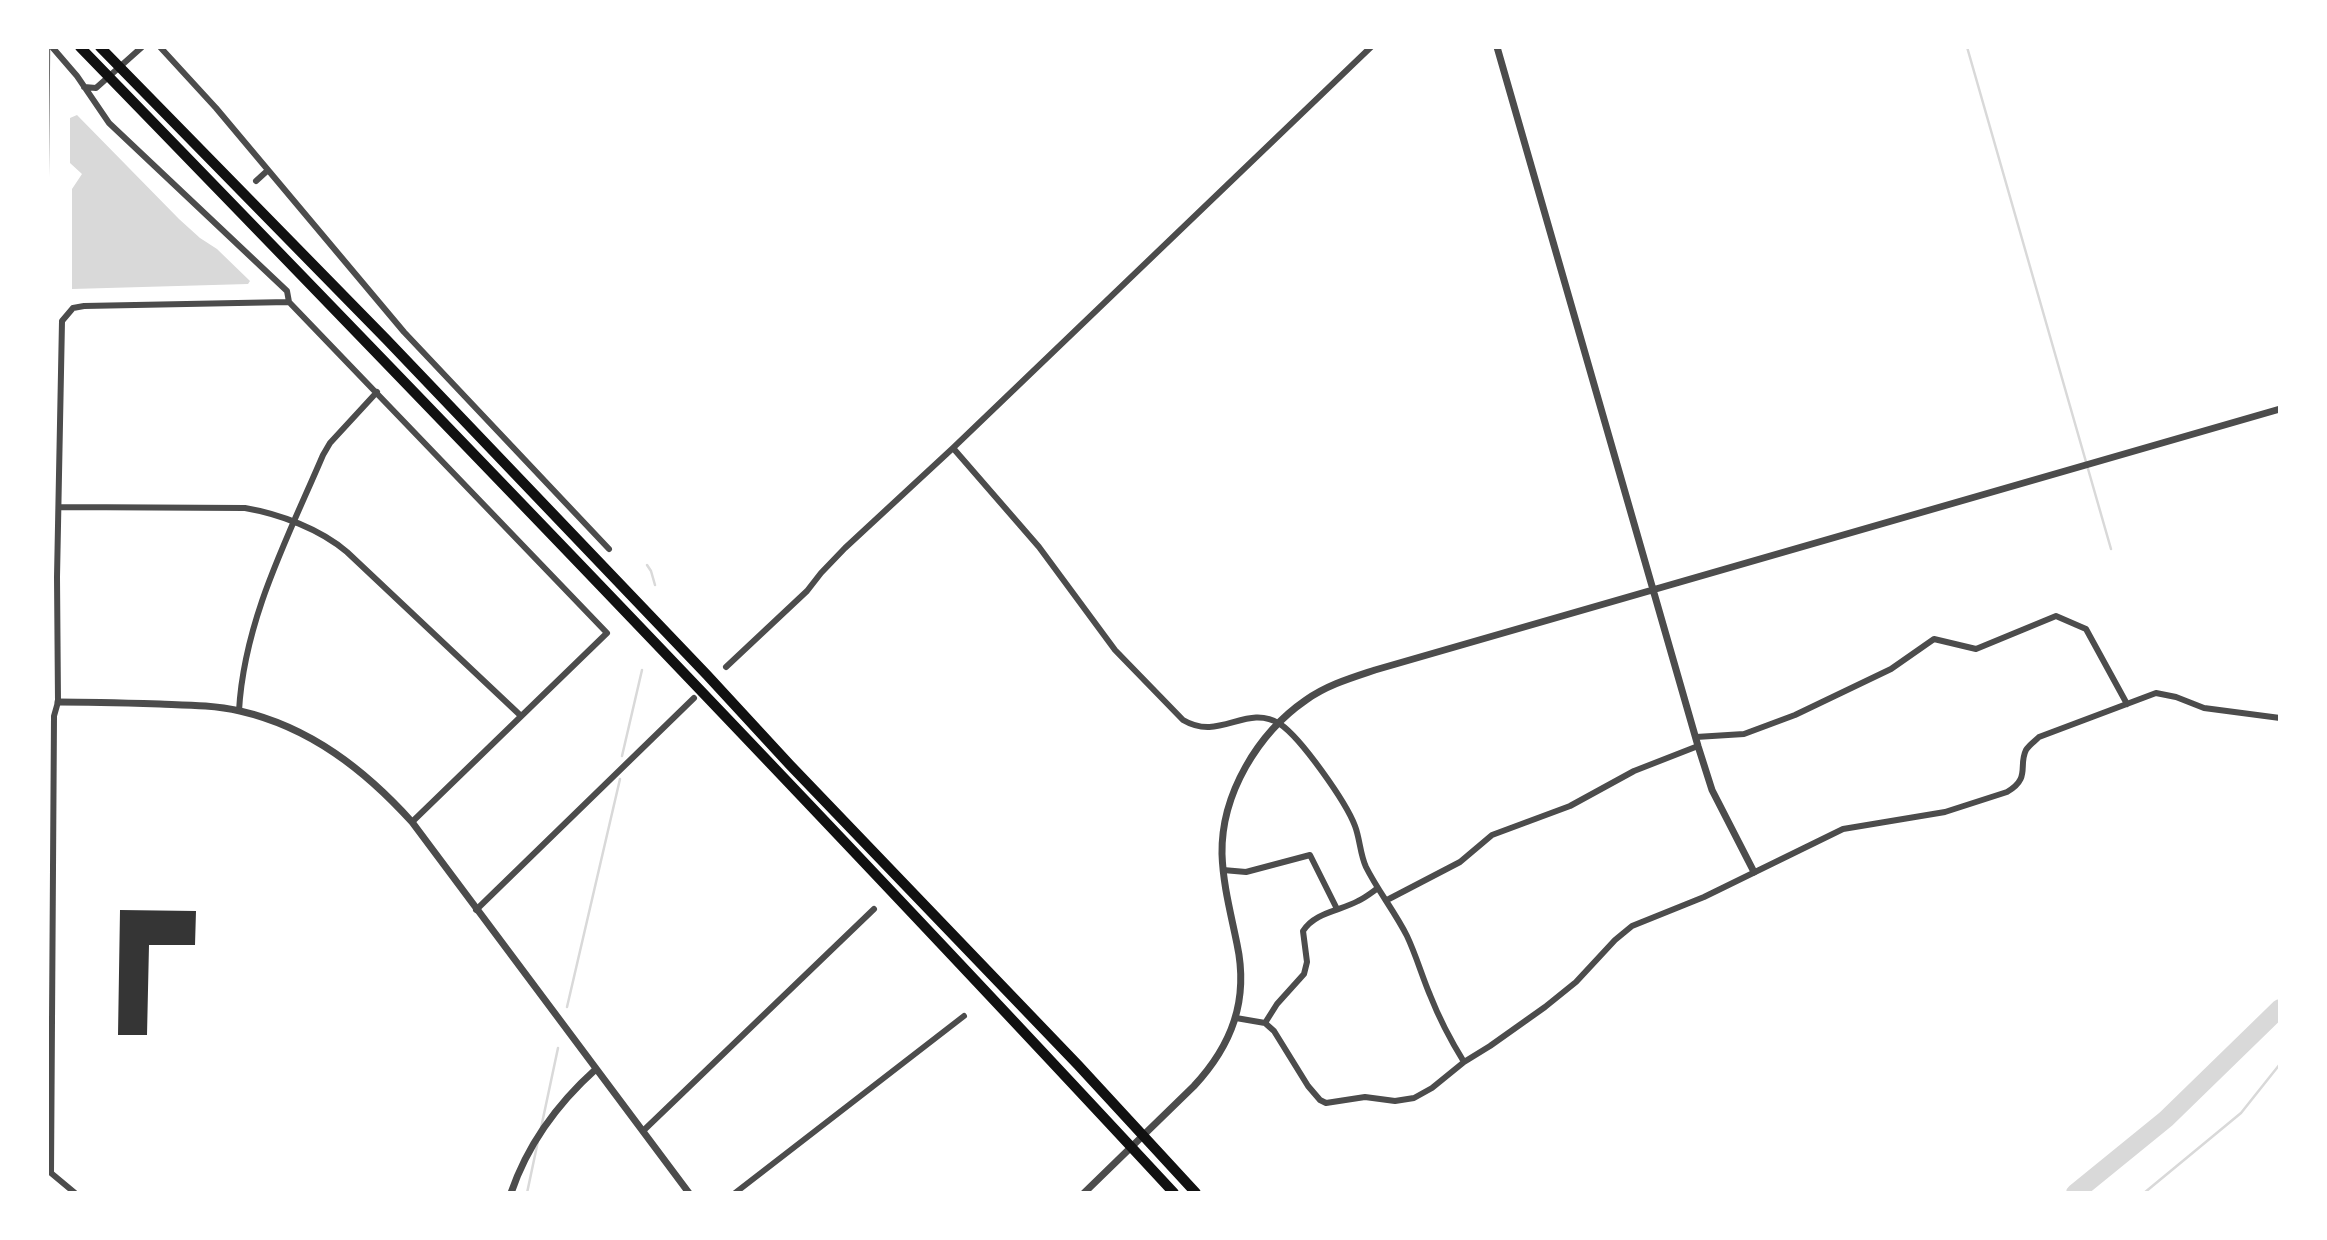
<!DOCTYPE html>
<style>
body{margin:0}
#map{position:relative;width:2327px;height:1240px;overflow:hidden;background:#fff;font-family:Roboto,sans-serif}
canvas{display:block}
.frame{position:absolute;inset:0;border:49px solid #fff;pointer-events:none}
</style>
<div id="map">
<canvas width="2327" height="1240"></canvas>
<div class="frame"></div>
</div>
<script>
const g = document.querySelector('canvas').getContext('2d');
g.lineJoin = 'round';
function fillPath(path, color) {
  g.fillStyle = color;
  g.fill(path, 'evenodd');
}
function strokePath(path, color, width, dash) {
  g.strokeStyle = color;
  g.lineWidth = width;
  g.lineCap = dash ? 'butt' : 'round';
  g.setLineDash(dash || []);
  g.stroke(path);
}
const water = new Path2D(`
 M77,115l102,104 21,19 17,11 33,32 -2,3 -176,5v-100l10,-15 -12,-11v-45z`);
const stream = new Path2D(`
 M1967,47l144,502
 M647,565l4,6 4,14
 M622,756l20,-86
 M567,1007l53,-228
 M541,1128l17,-80
 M527,1193l11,-52
 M2144,1193l97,-80 39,-49`);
const river = new Path2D(`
 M2075,1193l91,-74 114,-111`);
const building = new Path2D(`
 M120,910l76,1 -1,34h-46l-2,90h-29z`);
const minor = new Path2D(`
 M52,47l25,29 32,47 178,168 2,11 318,331 -195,189
 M160,47l56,61 188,224 205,217
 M84,87l12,1 46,-41
 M256,181l11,-10
 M953,448l86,99 76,103 68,70c37,22 63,-17 97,4 21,14 66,78 75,102 5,13 5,28 11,41 12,24 29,45 41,69 9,19 15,40 23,59 9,23 21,46 34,67
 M60,507l185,1c35,6 75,21 102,44l173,163
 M726,667l81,-76 14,-18 24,-25 108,-100 418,-401
 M239,711c5,-91 49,-174 84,-256l7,-12 47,-51
 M1696,737l48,-3 51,-19 96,-46 43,-30 42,10 80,-33 30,13 41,75
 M1223,870l23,2 64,-17 27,54
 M1387,900l73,-38 32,-27 78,-29 64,-35 64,-25
 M476,910l218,-212
 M1236,1018l29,5 9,8 34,55 12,14 6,3 39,-6 30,4 19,-3 18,-10 32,-26 26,-16 55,-39 31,-25 39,-42 17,-14 72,-29 139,-68 102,-17 62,-20c24,-14 11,-26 19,-42 3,-5 9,-9 13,-13l117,-44 20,4 28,11 76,10
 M1265,1023l12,-19 27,-30 3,-12 -4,-31c12,-19 37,-20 55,-30 7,-3 13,-8 20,-13
 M643,1131l231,-222
 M75,1193l-24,-20 3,-457 4,-14 -1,-125 5,-256 11,-13 11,-2 205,-4
 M735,1193l229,-177`);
const tertiary = new Path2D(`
 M1497,47l201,699 14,44 42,82
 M58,702c34,0 68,1 102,2 26,1 53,1 80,7 70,16 125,59 172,111l277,371
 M511,1193c17,-50 46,-89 85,-124
 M1084,1193l110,-107c38,-41 55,-86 43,-142 -6,-30 -14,-59 -15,-90 -1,-60 36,-121 84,-154 21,-15 45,-22 69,-30l905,-261`);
const trunk = new Path2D(`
 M80,47c368,379 735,759 1094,1146
 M100,47l286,292 321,336 83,90 288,300 118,128`);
const rail = new Path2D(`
 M47,256l2,-209`);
fillPath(water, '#d9d9d9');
strokePath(stream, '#d9d9d9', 2.5);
strokePath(river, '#d9d9d9', 18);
fillPath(building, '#353535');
strokePath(minor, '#4c4c4c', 6);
strokePath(tertiary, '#4c4c4c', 7);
strokePath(trunk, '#111', 10);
strokePath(rail, '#707070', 2.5);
</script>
